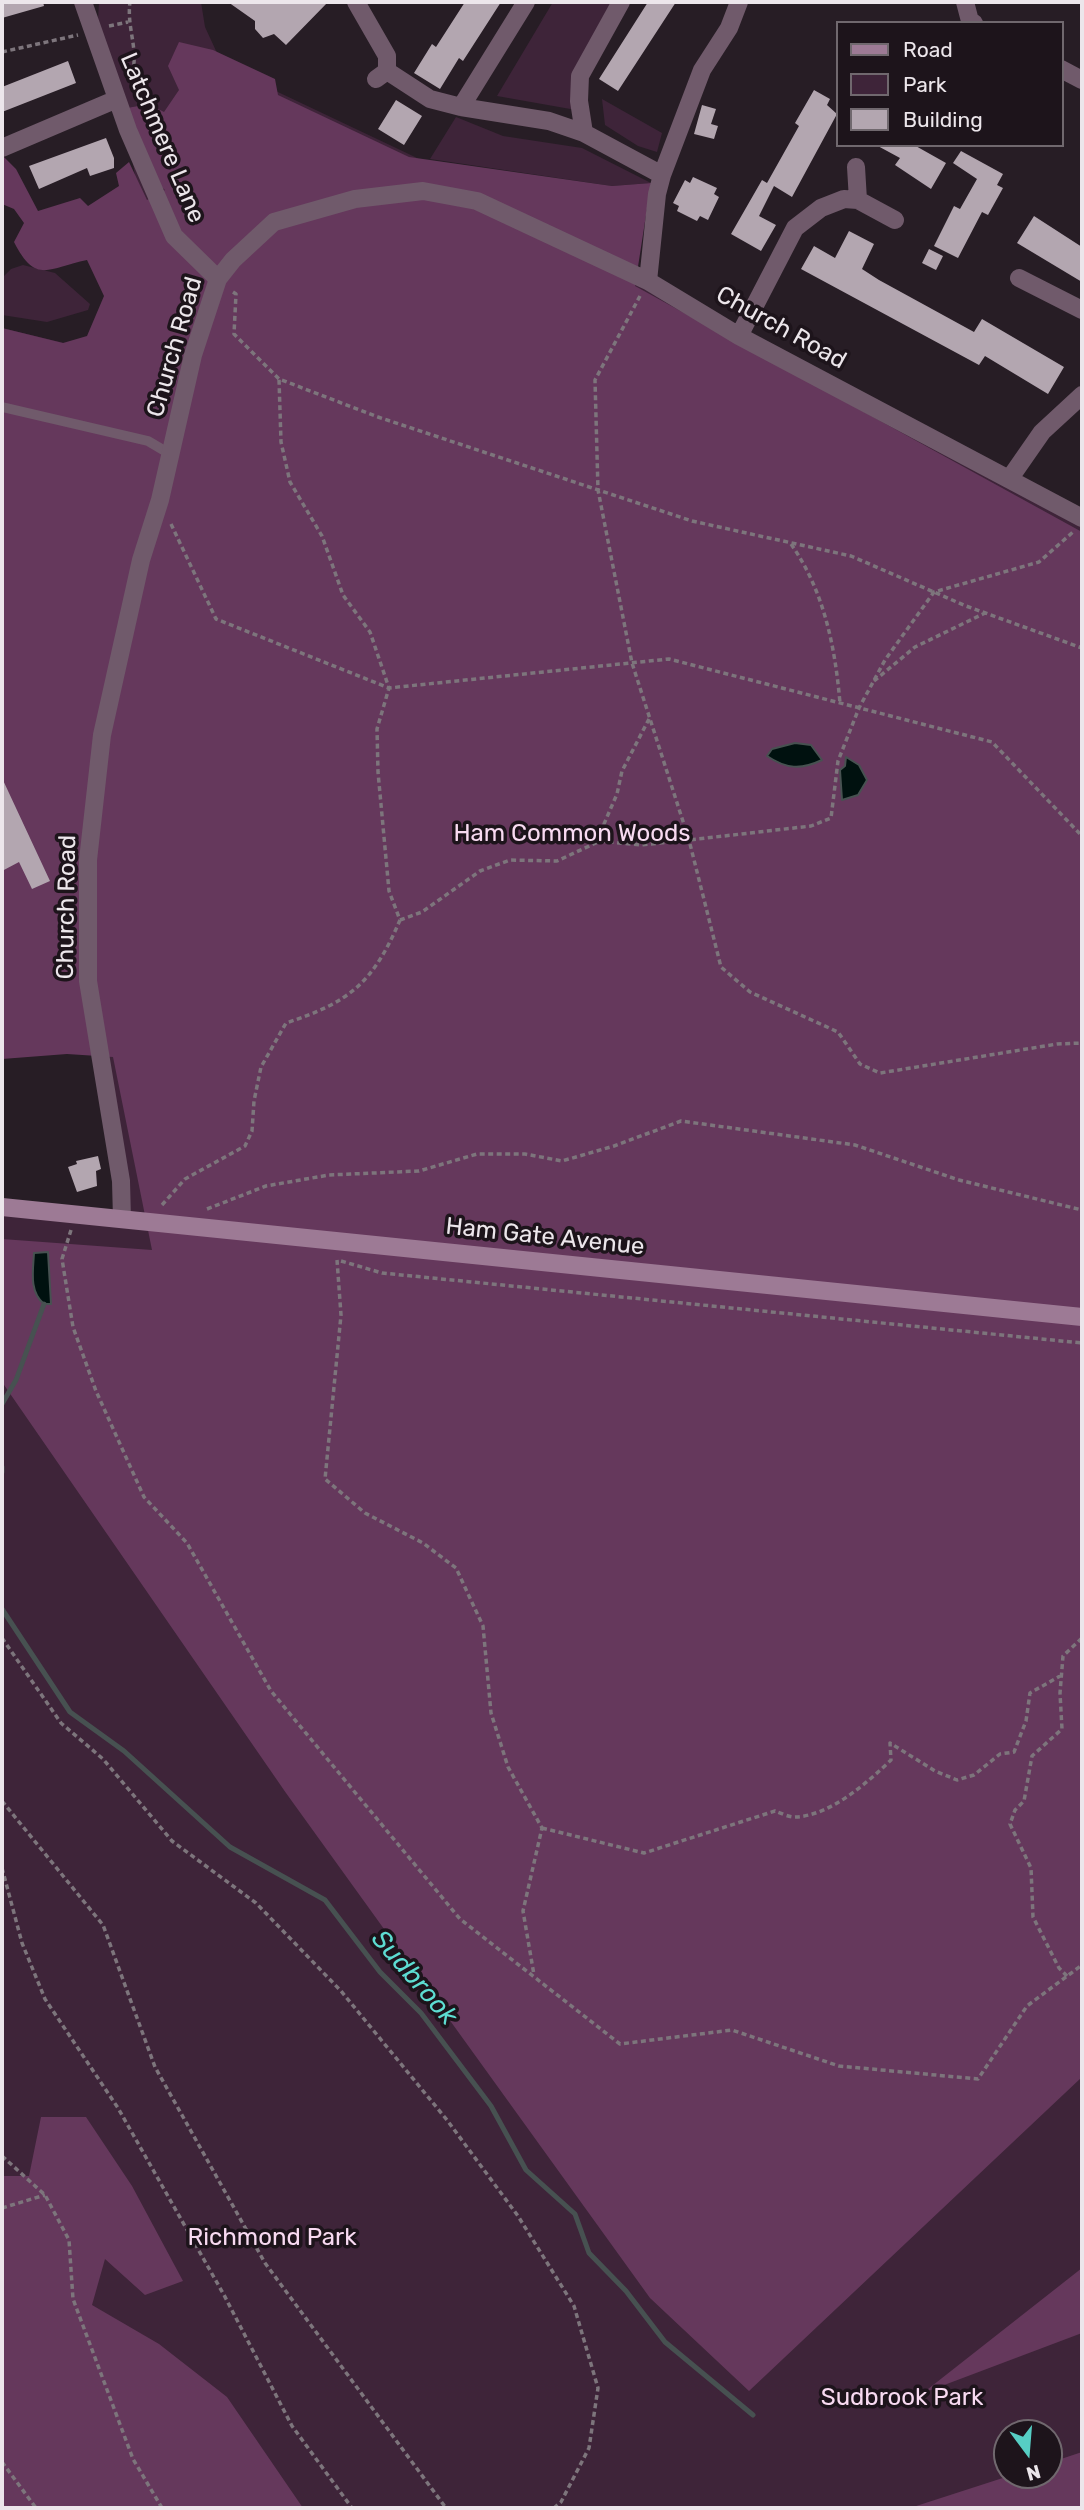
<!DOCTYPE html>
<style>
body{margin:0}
#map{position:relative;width:1084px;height:2510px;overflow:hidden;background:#271d25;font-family:Rubik,sans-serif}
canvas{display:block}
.frame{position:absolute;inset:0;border:4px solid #ece6eb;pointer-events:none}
.legend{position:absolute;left:836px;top:21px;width:228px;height:126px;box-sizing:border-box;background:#1d141b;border:2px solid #70686e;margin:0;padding:9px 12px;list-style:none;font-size:21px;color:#ece6eb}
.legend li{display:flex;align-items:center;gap:14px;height:35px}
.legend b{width:35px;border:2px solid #70686e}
.north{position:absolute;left:993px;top:2419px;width:70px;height:70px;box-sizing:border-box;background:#1d141b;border:2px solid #70686e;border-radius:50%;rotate:164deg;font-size:19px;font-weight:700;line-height:28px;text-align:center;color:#ece6eb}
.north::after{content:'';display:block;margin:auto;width:24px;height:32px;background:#56cec4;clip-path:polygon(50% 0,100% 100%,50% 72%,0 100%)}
</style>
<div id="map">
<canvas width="1084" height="2510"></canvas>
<div class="frame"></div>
<ul class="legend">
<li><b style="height:9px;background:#9d7a95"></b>Road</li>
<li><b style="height:19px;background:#3e2439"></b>Park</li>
<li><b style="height:19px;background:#b3a6b0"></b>Building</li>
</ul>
<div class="north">N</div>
</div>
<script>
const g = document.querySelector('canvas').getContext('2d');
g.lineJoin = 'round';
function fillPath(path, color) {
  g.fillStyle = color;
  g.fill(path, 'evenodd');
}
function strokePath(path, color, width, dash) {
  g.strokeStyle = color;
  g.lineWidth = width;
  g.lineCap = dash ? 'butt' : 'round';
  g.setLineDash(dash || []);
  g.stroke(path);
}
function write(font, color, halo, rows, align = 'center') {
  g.font = font + ' Rubik,sans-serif';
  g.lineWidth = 7;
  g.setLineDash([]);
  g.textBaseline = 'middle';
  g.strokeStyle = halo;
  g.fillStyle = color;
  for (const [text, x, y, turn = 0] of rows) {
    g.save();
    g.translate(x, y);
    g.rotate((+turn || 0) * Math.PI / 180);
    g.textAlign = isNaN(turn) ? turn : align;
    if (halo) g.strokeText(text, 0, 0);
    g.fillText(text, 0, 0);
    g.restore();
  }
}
const green = new Path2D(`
 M99,2h102l4,25 18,39 192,91 667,353v1998h-1080v-1295l120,6 -34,-238 -86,-203v-450l62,15 28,-2 44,-158 -8,-53 30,-20 -10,-6 -21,4 -29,-88zM1007,2433h42v42h-42z
 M553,2h62l-39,108 -79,-14z
 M602,99l60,34 -5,19 -19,-6 -33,-21z
 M456,117l47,19 79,12 69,35 -39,3 -182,-27z
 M23,265l32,8 35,31 -2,6 -41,12 -45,-7v-37l9,-9z`);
const forest = new Path2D(`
 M179,42l34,8 62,29 3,16 131,62 203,29 39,-3 -16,103 447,246v1545l-333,314 -99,-93 -364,-505 -284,-411v-143l150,11 -39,-193 -46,-3 -65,5v-731l61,15 24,-7 17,-40 -17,-36c-39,8 -51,25 -73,-18l10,-19 -10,-14 -12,-5v-49l14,14 22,42 42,-13 8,8 31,-20 -3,-13 13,-11 18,38 18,-10 -14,-12 -24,-70 21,-4 16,8 15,-22 -11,-24z
 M41,2117h45l46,69 51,95 -38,14 -40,-36 -13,46 67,39 68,53 76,111h-301v-332h27z
 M1082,2268v65l-159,60z
 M1082,2452v56h-172l102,-33h37v-12z`);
const water = new Path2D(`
 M795,743l16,2 11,15c-21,10 -36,9 -55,-4l5,-7z
 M846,757l13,8 8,15 -9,15 -16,5 -2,-30 5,-4z
 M48,1252l3,52h-7c-15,-12 -11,-33 -10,-51z`);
const stream = new Path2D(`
 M2,1404l14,-24 28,-76
 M2,1467v5
 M2,1609l68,103 54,39 106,96 95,53 55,72 41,41 70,93 35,64 49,44 14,39 37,38 39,51 88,73`);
const building = new Path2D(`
 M2,2h41l1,4 -42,12z
 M228,2h100l-42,43 -12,-11 -11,4 -8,-9v-8z
 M465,2h36l-38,59 -4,-3 -19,31 -26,-16 18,-29 4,3z
 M648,2h28l-58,89 -19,-12z
 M68,61l8,22 -74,29v-25z
 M814,90l16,9 -3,6 10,9 -45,83 -18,-11 -15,30 17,9 -15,26 -30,-17 31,-54 5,3 32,-57 -4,-3z
 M396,100l26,16 -18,29 -26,-16z
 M702,105l14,4 -5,15 7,2 -4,13 -20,-5z
 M106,138l8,20v10l-24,8 -3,-8 -48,21 -10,-23z
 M876,145h38l32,18 -15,26 -36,-24 5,-7z
 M961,151l42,23 -6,11 6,3 -15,27 -6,-3 -24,46 -24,-12 20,-40 6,3 17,-30 -24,-16z
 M693,177l24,11 -3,6 5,3 -11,23 -8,-4 -3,5 -20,-10 2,-5 -6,-3 12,-23 5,3z
 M1034,216l48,31v35l-65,-39z
 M849,231l25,13 -12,25 17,11 95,52 8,-13 82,48 -16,27 -63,-38 -6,9 -178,-96 13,-23 21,12z
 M929,249l14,7 -7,14 -14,-7z
 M2,778l48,103 -18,8 -13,-27 -17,9z
 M98,1156l3,13 -5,2 1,15 -20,6 -9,-25 9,-3 -1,-3z`);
const path = new Path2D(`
 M109,26l19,-4
 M2,52l76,-17
 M129,81c13,-26 -3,-51 1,-79
 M233,292l3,2 -2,40 45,45 99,38 314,104 159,35 115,50 116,42
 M640,296l-45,84 3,110 34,173 57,177 122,-14 20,-8 7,-57 21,-53 26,-48 49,-68 105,-30 34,-30
 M171,524l45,95 173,69 280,-29 323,83 90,94
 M791,544c33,47 44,102 49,159
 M874,681l41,-34 70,-34
 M597,840l20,-46 5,-23 27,-52
 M400,920l22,-8 58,-41 30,-11 47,1 43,-20 41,4 48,-5 32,127 29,25 88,40 22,32 20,9 177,-29 25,-1
 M162,1205l23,-26 60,-33 7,-15 2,-30 7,-34 25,-44c64,-21 87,-40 114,-103l-11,-29 -11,-119 -1,-43 12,-41 -19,-56 -27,-37 -21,-59 -32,-54 -9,-40 -2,-63
 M207,1209l59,-23 63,-11 90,-4 58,-17h48l37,7 52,-15 67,-25 174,24 104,35 123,30
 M71,1230l-9,29 11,68 23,64 48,106 43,46 84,148 189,228 160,125 112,-14 107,36 139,13 49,-73 55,-41
 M337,1260l4,55 -16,164 40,34 58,30 33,25 27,58 8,87 17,54 34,61 -19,83 11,64
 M341,1261l41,12 700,70
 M2,1638l59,85 42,36 69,82 84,62 85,88 106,129 71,96 56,90 24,82 -9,60 -28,54 -7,6
 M2,1801l101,124 52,142 110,196 181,245
 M542,1828l102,25 131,-42c6,2 15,7 21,6 35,-2 71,-34 95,-57l-1,-17 45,28 22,9 17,-5 26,-21 14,-2 12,-31 4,-28 32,-18
 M2,1868l20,75 23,56 73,109 106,187 68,131 60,82
 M1067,1976l-8,-8 -26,-51 -2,-49 -21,-44 5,-14 9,-9 8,-45 30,-27 -2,-36 3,-37 19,-18
 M2,2156l43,39 24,45 4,59 60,160 29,49
 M2,2208l43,-13
 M2,2462l34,46`);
const service = new Path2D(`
 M2,407l146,34 22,13`);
const minor = new Path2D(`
 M83,2l45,128 46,106 44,43
 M356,2l31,54v15
 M965,2l5,19 4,2
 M1061,69l21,11
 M376,79l11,-8 43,28 31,8 88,14 35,12 78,42
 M461,107l65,-105
 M584,133l-5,-32 1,-25 41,-74
 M2,148l115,-49
 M856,167l2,33
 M1019,278l63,32
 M648,281l9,-87 5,-19 40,-105 27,-42 10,-26
 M739,336l56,-108 26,-20 23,-9 14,1 37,20
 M1010,478l32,-46 40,-37
 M122,1219l-1,-38 -33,-200v-121l14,-125 39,-175 19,-60 33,-145 25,-76 15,-19 41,-38 81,-23 68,-8 54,10 171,80 91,55 343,182`);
const secondary = new Path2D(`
 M2,1207l1080,110`);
const streetNames = [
 ["Latchmere Lane",162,138,67],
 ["Church Road",781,328,29],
 ["Church Road",175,347,-74],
 ["Church Road",67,907,-89],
 ["Ham Gate Avenue",545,1237,6]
];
const parkNames = [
 ["Ham Common Woods",572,834],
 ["Richmond Park",272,2238],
 ["Sudbrook Park",902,2398]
];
const waterNames = [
 ["Sudbrook",414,1978,49]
];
fillPath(green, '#3e2439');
fillPath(forest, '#65385c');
fillPath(water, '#00110f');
strokePath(water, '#475151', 2);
strokePath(stream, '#475151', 5);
fillPath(building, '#b3a6b0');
strokePath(path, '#7d757c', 3.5, [5, 3.5]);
strokePath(service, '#705a6b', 10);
strokePath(minor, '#705a6b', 18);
strokePath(secondary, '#9d7a95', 18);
write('24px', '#ece6eb', '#1d141b', streetNames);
write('24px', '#f8daf1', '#1d141b', parkNames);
write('italic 26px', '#5dddd2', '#1d141b', waterNames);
</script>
